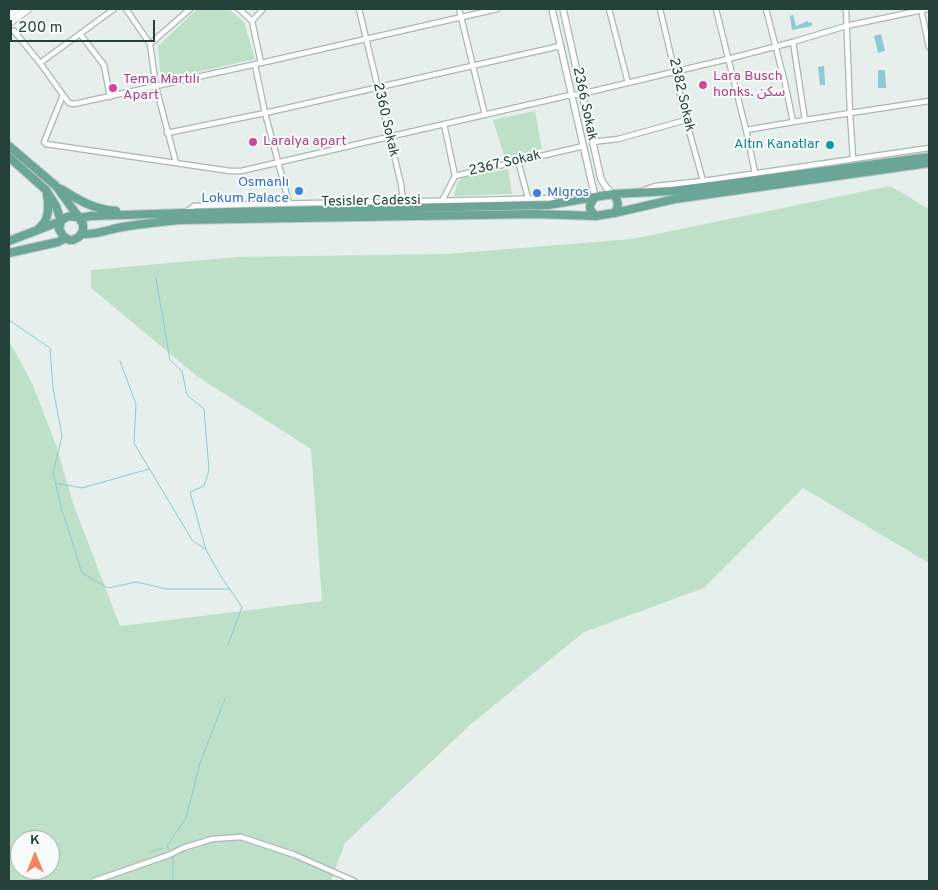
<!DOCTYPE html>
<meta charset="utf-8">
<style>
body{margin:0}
#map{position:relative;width:938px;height:890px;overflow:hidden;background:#e6efeb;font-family:Overpass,sans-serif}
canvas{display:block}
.frame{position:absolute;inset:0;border:10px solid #24423a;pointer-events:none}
.north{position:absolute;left:10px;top:830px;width:50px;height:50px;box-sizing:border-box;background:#f7fbf9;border:1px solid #a3b1ad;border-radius:50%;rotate:0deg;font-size:14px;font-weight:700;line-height:20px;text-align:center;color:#24423a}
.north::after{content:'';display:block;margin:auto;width:18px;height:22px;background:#f4845f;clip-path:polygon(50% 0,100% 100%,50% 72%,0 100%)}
.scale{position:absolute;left:10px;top:20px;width:145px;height:22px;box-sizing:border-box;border:2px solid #24423a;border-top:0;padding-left:6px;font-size:15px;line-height:18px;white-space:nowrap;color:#24423a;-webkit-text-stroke:4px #f7fbf9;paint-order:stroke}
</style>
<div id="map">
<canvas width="938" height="890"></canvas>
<div class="frame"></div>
<div class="north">K</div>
<div class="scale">200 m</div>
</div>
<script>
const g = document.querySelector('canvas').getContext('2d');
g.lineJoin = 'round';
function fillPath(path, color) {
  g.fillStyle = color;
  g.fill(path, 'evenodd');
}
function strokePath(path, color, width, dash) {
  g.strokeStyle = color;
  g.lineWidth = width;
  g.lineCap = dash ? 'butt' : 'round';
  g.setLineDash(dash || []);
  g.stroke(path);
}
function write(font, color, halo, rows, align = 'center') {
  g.font = font + ' Overpass,"Noto Sans Arabic",sans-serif';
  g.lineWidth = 4;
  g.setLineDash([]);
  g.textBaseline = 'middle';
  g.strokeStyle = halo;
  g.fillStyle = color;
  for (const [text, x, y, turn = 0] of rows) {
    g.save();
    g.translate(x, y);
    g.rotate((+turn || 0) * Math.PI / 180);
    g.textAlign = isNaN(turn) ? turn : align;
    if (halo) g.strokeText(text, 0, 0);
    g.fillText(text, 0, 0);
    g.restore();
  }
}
const green = new Path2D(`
 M197,9h32l15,13 11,37 -94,21 -3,-34z
 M535,111l7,38 -37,10 -12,-39z
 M508,169l4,25 -57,2 -1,-1 3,-12 5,-5z
 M890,186l39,23v354l-126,-75 -99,100 -120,44 -113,92 -126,119 -14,38h-322v-540l23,42 24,62 17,58 47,123 202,-25 -11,-152 -113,-72 -107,-89v-18l146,-13 210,-3 185,-15zM20,840h30v30h-30z`);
const water = new Path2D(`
 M793,15l3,11 12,-5v2l4,-1v4l-20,4 -2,-14z
 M881,34l4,17 -7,2 -4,-17z
 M824,66l1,19h-5l-2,-18z
 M878,70h7l1,18h-8z`);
const stream = new Path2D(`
 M156,278l14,82 12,11 5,24 17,14 5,61 -5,16 -14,6 16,58 16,28 20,29 -14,38
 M9,320l41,28 3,40 9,48 -9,37 9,37 20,63 26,15 28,-6 31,7h62
 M120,361l16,43 -2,39 58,97 13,9
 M56,483l26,5 67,-19
 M169,850l-2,-4 19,-28 14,-55 25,-64
 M151,852l11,-4
 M173,881v-23`);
const minor = new Path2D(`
 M126,9l24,35 6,43 20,76
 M239,9l13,12 9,42
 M359,9l42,175 2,17
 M459,9l26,106
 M609,9l19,74
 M660,9l26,111 17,61
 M716,9l30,121 9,43
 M766,9l19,74 8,39
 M846,9l4,104 3,46
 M921,9l8,38
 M252,21l11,-12
 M14,31l26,32 23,32 6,8 5,1 187,-41 236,-54
 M80,34l24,31 6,32
 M793,42l12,78
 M150,44l40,-35
 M40,63l74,-54
 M255,65l10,48 24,90
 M63,95l-19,47 2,2 184,27h11l325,-75 15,-2 147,-35 65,-17 53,-16 81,-17
 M444,124l11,52
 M746,130l59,-10 124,-19
 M167,133l98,-20 295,-67
 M592,142l26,-3 68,-19
 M518,161l10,37
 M644,190l11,-4 48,-5 226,-33
 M442,201l13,-25 129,-30
 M186,212l8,-6c118,-4 236,-4 353,-8l11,5
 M94,881l75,-26 14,-7 29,-9 29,-2 54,18 59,26`);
const tertiary = new Path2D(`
 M552,9l43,188
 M563,9l38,170 5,8 7,7
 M9,15l8,-6`);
const secondary = new Path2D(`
 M9,23l19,-14`);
const primary = new Path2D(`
 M9,146l47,40 19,26 8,12v7l-4,6 -6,3h-4l-6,-4 -4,-7 2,-8 -5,-15 -10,-16 -37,-33
 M61,189c19,12 32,20 55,22
 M613,194c6,7 6,12 2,19
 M595,197c-6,8 -8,12 1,19
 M39,228c11,-8 10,-22 8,-33
 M81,234c13,1 24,-3 36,-6 21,-4 42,-6 63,-8l355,-6 61,2 23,-4 56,-13 254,-36
 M9,241l52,-20c7,-6 8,-5 16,-4 4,1 9,0 14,-1l94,-3 363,-8 65,-11 60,-3 256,-34
 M9,253l49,-11 8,-4`);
const markers = [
 [703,85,5,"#d1479c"],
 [113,88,5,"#d1479c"],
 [253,142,5,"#d1479c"],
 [830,145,5,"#0f9aa8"],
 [299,191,5,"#3f7fe0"],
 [537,193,5,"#3f7fe0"]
];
const hotelNames = [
 ["Lara Busch",713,77],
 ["honks. سكن",713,93],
 ["Tema Martılı",123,80],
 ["Apart",123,96],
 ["Laralya apart",263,142]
];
const streetNames = [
 ["2382 Sokak",681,95,77],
 ["2366 Sokak",584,104,78],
 ["2360 Sokak",385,120,77],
 ["2367 Sokak",505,164,-13],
 ["Tesisler Cadessi",371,202,-1]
];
const cultureNames = [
 ["Altın Kanatlar",820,145]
];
const shopNames = [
 ["Osmanlı",289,183],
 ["Lokum Palace",289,199],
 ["Migros",547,193,"left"]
];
fillPath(green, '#bfe0c8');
fillPath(water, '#8ec9d4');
strokePath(stream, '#8ec9d4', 1);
strokePath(minor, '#a8b8b2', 7);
strokePath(tertiary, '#a8b8b2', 8);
strokePath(secondary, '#a4bbb3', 9);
strokePath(primary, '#c2cac8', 10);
strokePath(minor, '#fff', 4.5);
strokePath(tertiary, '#fff', 5.5);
strokePath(secondary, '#fff', 7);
strokePath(primary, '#6aa596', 8);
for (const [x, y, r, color] of markers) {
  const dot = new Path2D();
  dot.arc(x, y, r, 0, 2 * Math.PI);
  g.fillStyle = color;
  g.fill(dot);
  strokePath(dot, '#f7fbf9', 2);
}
write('14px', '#b23c85', '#f7fbf9', hotelNames, 'left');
write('14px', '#24423a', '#f7fbf9', streetNames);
write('14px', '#0d838f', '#f7fbf9', cultureNames, 'right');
write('14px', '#366cbe', '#f7fbf9', shopNames, 'right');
</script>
